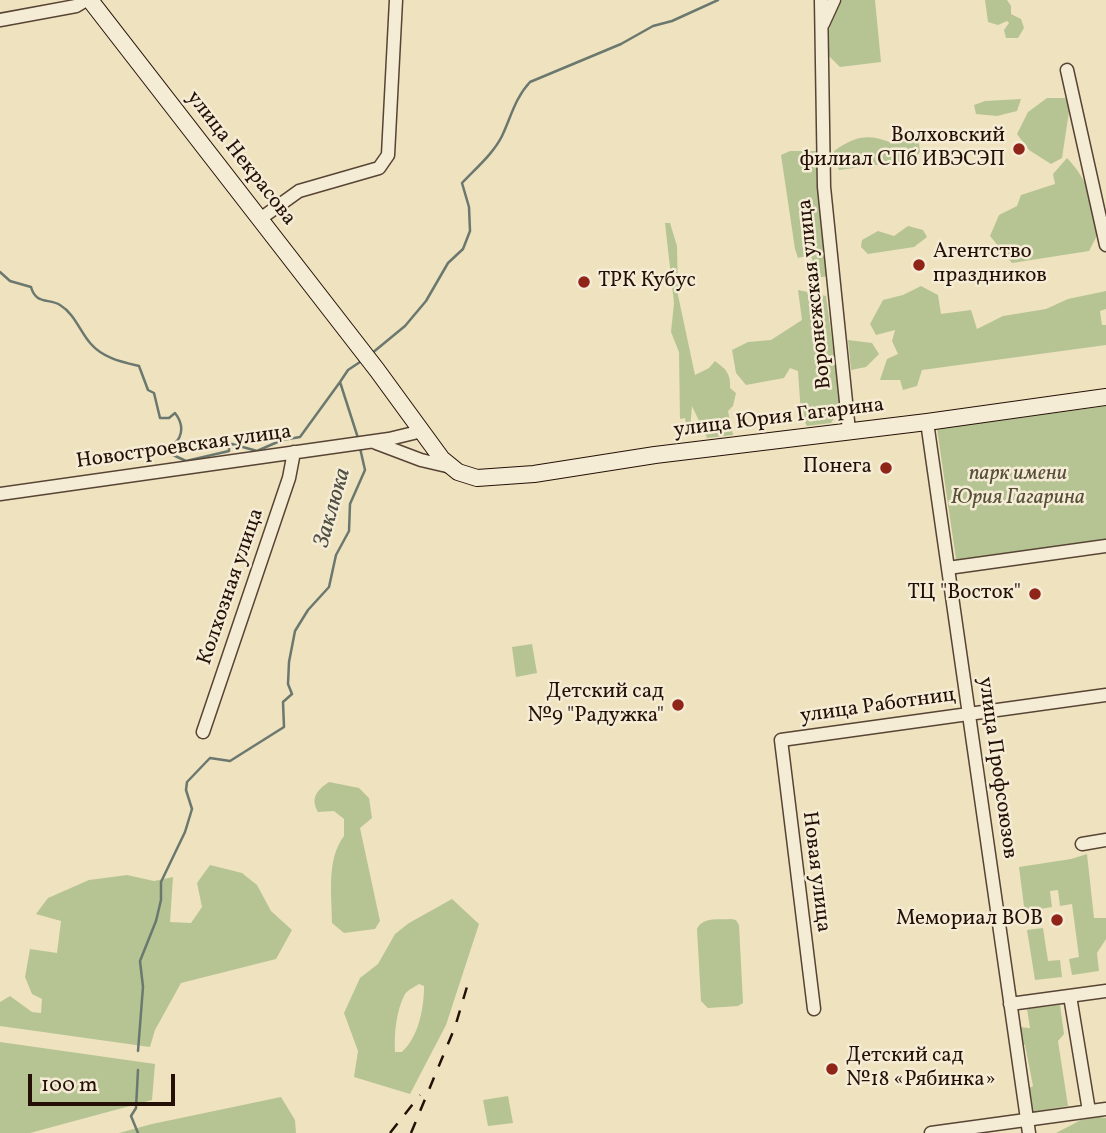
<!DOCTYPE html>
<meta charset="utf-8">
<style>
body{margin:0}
#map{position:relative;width:1106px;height:1133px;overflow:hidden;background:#efe2be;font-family:Vollkorn,serif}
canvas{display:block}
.scale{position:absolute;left:28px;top:1074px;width:147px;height:32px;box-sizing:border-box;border:4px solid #241007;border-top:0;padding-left:9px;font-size:21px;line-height:24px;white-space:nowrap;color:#241007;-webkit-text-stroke:5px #f5ecd5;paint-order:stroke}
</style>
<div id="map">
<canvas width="1106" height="1133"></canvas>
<div class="scale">100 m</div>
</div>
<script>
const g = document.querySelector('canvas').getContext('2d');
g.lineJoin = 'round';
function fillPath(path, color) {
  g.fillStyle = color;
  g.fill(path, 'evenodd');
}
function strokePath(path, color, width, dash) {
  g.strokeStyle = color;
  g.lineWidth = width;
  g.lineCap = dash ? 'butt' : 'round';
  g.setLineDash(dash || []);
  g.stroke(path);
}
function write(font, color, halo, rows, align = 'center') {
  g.font = font + ' Vollkorn,serif';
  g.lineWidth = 5;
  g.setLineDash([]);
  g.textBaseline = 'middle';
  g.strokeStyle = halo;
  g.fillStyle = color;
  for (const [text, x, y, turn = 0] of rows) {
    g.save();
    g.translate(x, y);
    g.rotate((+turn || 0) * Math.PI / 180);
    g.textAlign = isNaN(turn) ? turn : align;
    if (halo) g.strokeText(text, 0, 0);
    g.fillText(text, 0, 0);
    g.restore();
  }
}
const green = new Path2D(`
 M842,0h33l6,62 -41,5 -15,-15 1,-16z
 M985,0h22l4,6v8l10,5 3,9 -6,10h-12l-2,-8 5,-7 -2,-2 -9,4 -10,-3z
 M1047,98h18l5,7 -8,53 -11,6 -22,-14 -12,-16 11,-22z
 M1021,99l-4,12 -20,5 -21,-2 -2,-9 11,-4z
 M903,134l15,1 2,17 -7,8 -74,10 -4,-9 -1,-10c21,-15 34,-18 58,-8z
 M790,151h26l3,2 8,123 -10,2 -6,-23 -13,3 -3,-9 -14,-94z
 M1067,158c15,15 34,49 31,72 -1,7 -6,15 -9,21l-77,12 -22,-27 9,-21 18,-9 4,-11 34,-11 -2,-10z
 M665,223h5l7,23 1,49 17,80 14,-7 6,-7c11,8 16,13 15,27l6,5 -3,13 -5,5 5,24 -26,3 -15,-32 -2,23 -3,3 -2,-14 -5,1 -1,-67 -8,-20 3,-29z
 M908,226l15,4 4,7 -13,10 -46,7 -7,-7 1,-7 16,-9 16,5z
 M921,286l17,9 3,19 30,-4 6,19 26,-13 43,-7 22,-10 38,-8v18l-6,2 2,14h4v20l-184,25 -5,16 -14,4 -3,-10h-20l7,-21 11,-5 -6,-13 3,-11 -19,5 -6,-11 13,-24 20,-5z
 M798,290l28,6 15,111 -10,16 -24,3 -6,-11 -3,-44 -8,-3 -6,10 -38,7 -10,-12 -4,-23 16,-8 23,-2 31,-20z
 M848,340l24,3 7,11 -13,13 -15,3z
 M1106,406v138l-149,22 -20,-137z
 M532,644l5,29 -21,4 -4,-30z
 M329,782l30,6 10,10 3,20 -12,10 20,93 -5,8 -31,4 -12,-10c0,-28 -6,-63 12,-87v-17l-10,-8 -16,1c-8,-14 -1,-22 11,-30z
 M1087,854l7,64h12v21l-9,14 2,18 -27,4 -3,-16 10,-2 -7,-53 -12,2 -2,-16 -8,1 2,16 -12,2 2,11 -16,2 -7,-55 52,-8z
 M210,865l32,8 15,12 14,26 21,19 -16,29 -95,24 -26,47 -5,17 -150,-21v-24l10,-6 22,16 9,1 1,-14 -10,-5 -7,-17 5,-28 27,4 4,-32 -25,-7 12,-16 41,-18 38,-5 27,6 19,-4 -3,45 21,1 11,-16 -5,-24z
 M452,899l27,25 -33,101 -36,69 -56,-17 4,-26 -14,-38 16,-35 18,-14 17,-30 14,-11zM419,984l5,2c0,22 -5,50 -22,66h-7c-1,-17 1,-42 10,-58 3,-4 9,-7 14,-10z
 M731,919l5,1 3,5 4,78 -5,3 -30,2 -7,-7 -4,-72c6,-13 22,-9 34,-10z
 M1043,928l5,33 12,-1 2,17 -27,3 -8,-50z
 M1060,1005l4,29 -6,7 10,65 -35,6 -4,-24 4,-2 -8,-41h-5l-2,-18 12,1 -3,-19z
 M0,1042l155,22 -3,36 -122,33h-30z
 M508,1096l5,27 -25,3 -5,-26z
 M281,1097l14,23 1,13h-177l33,-9z
 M1099,1117l7,1v15h-50l25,-13z`);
const stream = new Path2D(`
 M0,272l10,9 21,6c5,18 18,11 29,18 15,9 20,27 31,39 12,14 31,18 48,22l9,24 6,3 6,25h9l6,-5c8,10 9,22 -1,31l-1,11 13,6 43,-10v-6l3,-1 25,7 25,-11 18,-3 40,-55
 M371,354l34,-28 21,-25 22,-38 15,-14 7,-18 -1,-24 -7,-24c14,-15 31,-29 40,-47 9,-19 13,-38 28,-54l91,-38 32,-18 19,-5 46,-21
 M358,438l-18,-56 8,-12 15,-10
 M138,1051l5,-64 -3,-26 16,-40 5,-21v-18l24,-50 7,-23 -6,-19 1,-8 23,-24 20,3 54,-34 -1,-25 9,-8 -4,-10 1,-22 6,-31 13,-21 21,-23 7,-32 13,-24 1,-27 15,-34 -5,-22
 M138,1133l-7,-17 5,-8 2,-38`);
const minor = new Path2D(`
 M821,0l3,187 25,244
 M0,20l76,-14 10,-6
 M823,24l11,-24
 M1067,70l39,175
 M260,219l39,-28 80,-23 9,-13 8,-155
 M927,422l102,711
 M376,443l45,17 30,7
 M0,494l389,-55 33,-8
 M948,568l158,-22
 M203,732l86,-254 5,-26
 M1082,844l24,-4
 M1070,996l19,115
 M1010,1004l96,-13
 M814,1009l-33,-269 325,-45
 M931,1133l175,-24`);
const secondary = new Path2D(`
 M90,0l287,370 65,89 16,13 19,6 57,-4 121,-19 272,-33 179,-25`);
const rail = new Path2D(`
 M390,1133l30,-38
 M411,1133l44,-106 14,-47`);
const markers = [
 [1019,149,7,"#8f2418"],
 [919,265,7,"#8f2418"],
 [584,282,7,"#8f2418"],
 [886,468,7,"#8f2418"],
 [1035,594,7,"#8f2418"],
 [678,705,7,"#8f2418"],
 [1057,920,7,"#8f2418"],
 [832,1069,7,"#8f2418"]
];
const poiNames = [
 ["Волховский",1005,137],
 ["филиал СПб ИВЭСЭП",1005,161],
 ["Агентство",933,253,"left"],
 ["праздников",933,277,"left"],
 ["ТРК Кубус",598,282,"left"],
 ["Понега",872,468],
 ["ТЦ \"Восток\"",1021,594],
 ["Детский cад",664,693],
 ["№9 \"Радужка\"",664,717],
 ["Мемориал ВОВ",1043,920],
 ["Детский сад",846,1057,"left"],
 ["№18 «Рябинка»",846,1081,"left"]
];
const streetNames = [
 ["улица Некрасова",240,159,52],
 ["Воронежская улица",816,294,-96],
 ["улица Юрия Гагарина",779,419,-7],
 ["Новостроевская улица",184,448,-8],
 ["Колхозная улица",232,587,-71],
 ["улица Работниц",878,707,-8],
 ["улица Профсоюзов",996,768,82],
 ["Новая улица",815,872,83]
];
const parkNames = [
 ["парк имени",1018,475],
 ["Юрия Гагарина",1018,499]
];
const waterNames = [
 ["Заклюка",334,508,-74]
];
fillPath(green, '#b6c494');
strokePath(stream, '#6b786f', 2.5);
strokePath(minor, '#574435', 15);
strokePath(secondary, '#241007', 18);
strokePath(minor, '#f5ecd5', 12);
strokePath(secondary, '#f5ecd5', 16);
strokePath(rail, '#241007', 2.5, [12, 12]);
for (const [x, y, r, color] of markers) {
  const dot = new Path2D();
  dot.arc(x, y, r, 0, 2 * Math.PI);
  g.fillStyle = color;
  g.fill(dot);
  strokePath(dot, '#f5ecd5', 2.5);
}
write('21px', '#241007', '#f5ecd5', poiNames, 'right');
write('21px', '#241007', '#f5ecd5', streetNames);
write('italic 21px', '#574f38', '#f5ecd5', parkNames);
write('italic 23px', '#4d4d44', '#f5ecd5', waterNames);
</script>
